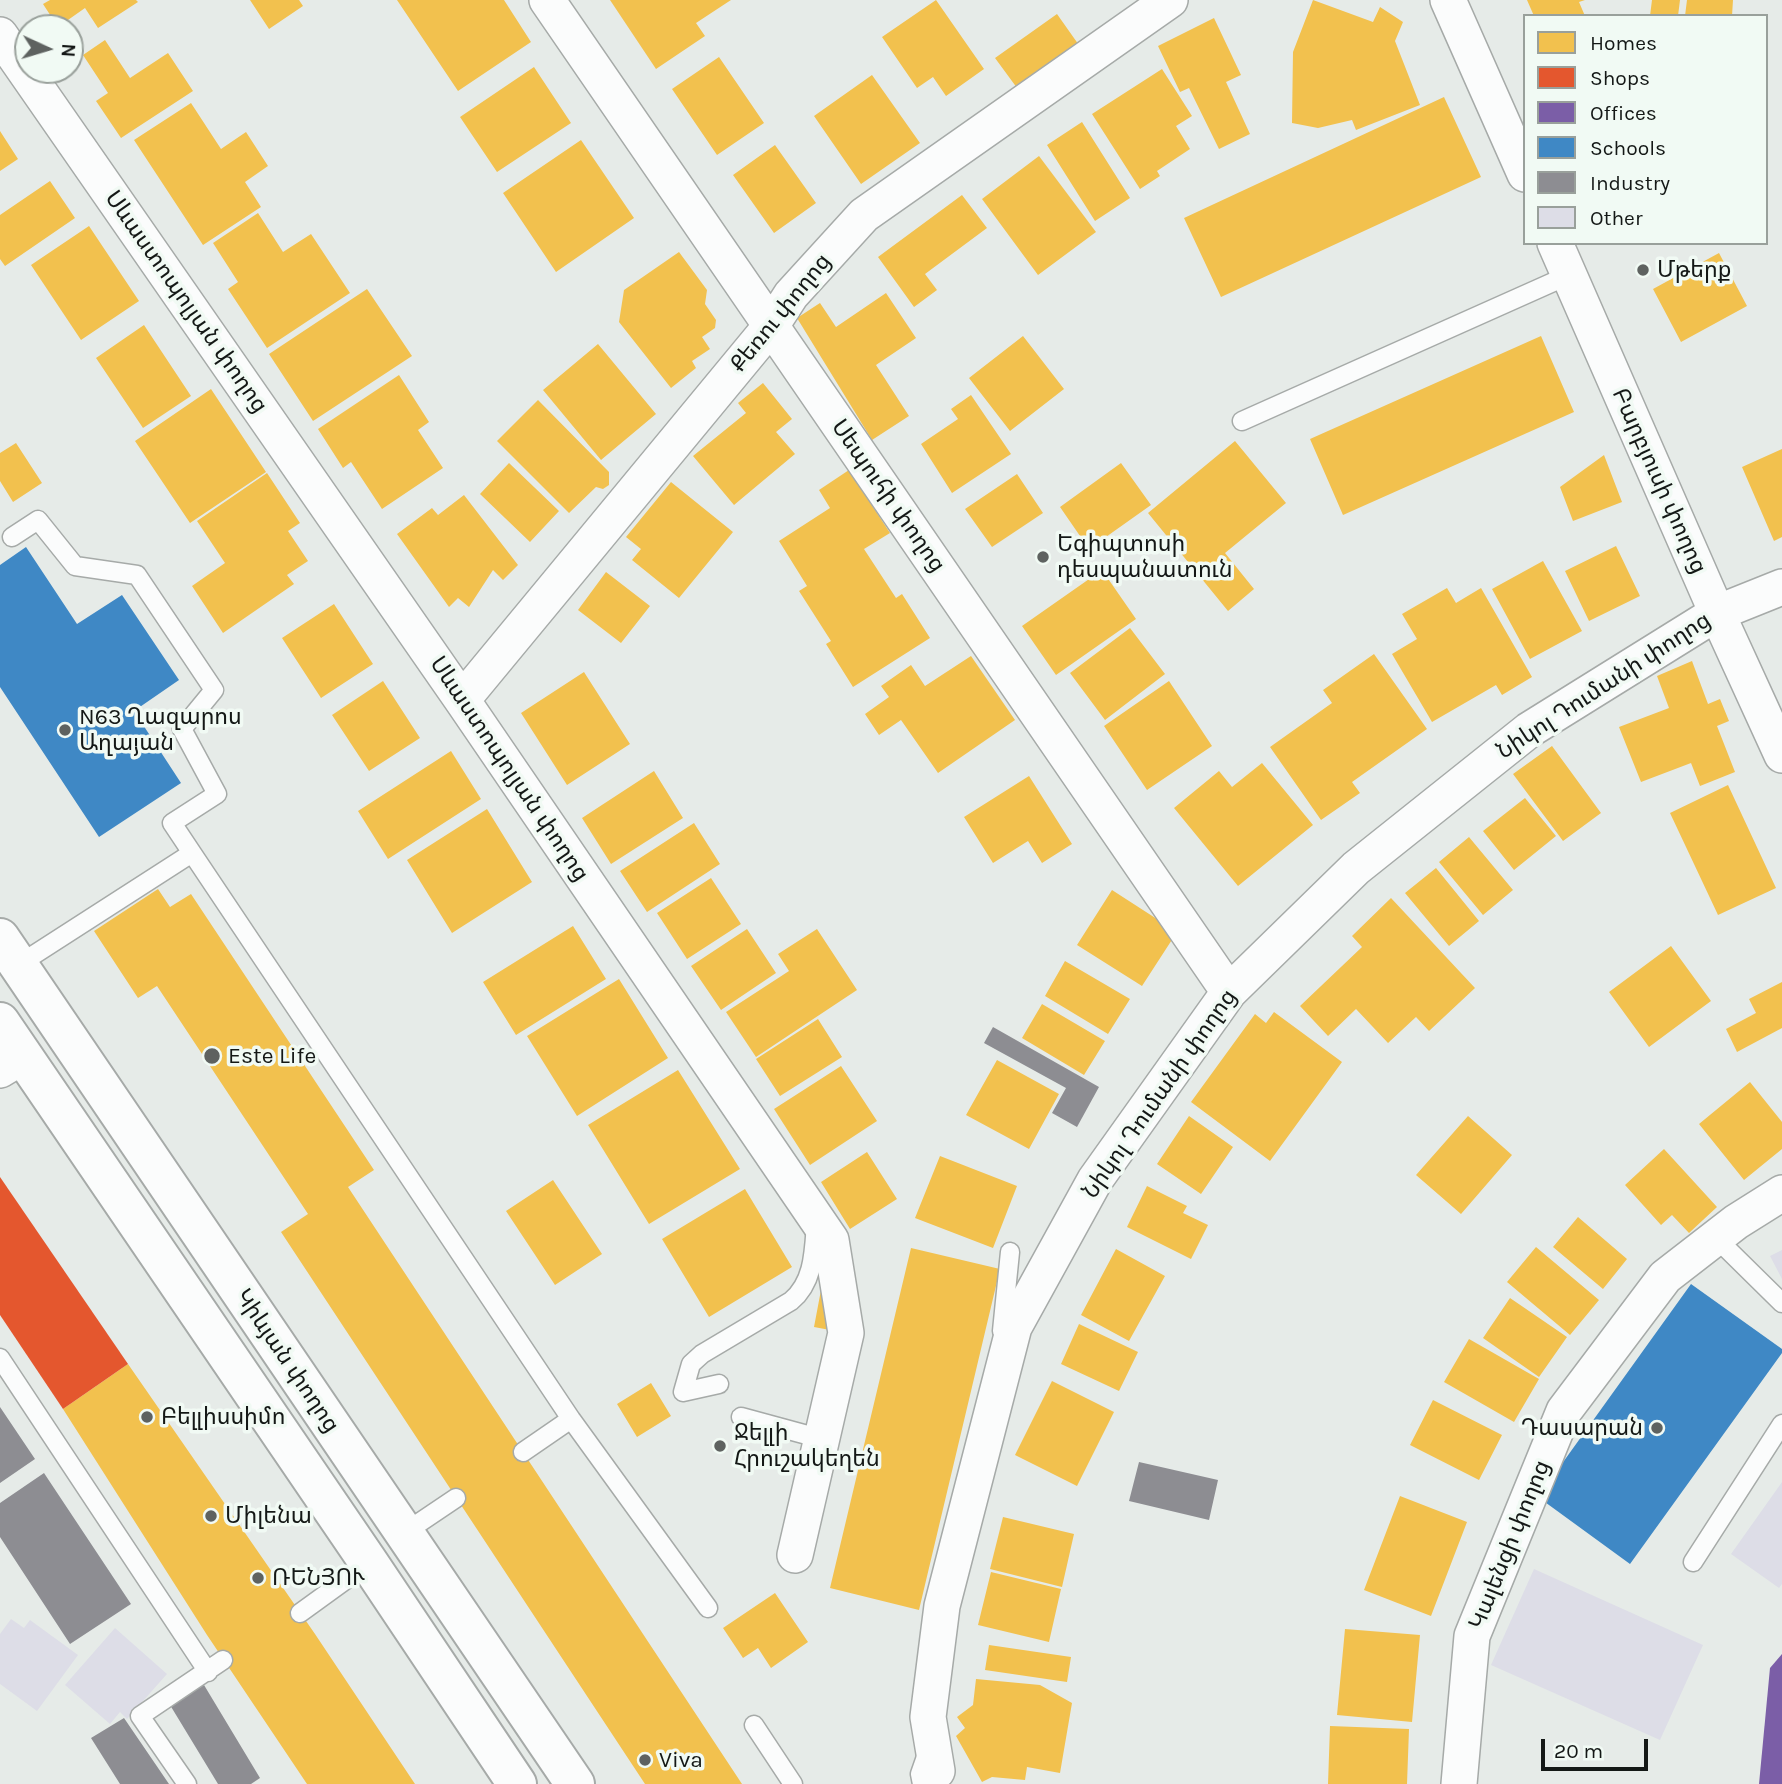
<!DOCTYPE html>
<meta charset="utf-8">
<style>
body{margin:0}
#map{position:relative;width:1782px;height:1784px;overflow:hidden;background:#e6ebe8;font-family:Karla,sans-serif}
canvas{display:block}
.legend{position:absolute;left:1523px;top:14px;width:245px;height:231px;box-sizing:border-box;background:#f1faf4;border:2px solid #99a09b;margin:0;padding:9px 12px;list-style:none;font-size:21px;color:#141816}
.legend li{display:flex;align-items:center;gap:14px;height:35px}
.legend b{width:35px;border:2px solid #99a09b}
.north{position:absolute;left:14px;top:14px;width:70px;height:70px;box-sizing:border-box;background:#f1faf4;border:2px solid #99a09b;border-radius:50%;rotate:94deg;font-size:19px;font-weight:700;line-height:28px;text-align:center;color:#141816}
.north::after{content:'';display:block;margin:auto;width:24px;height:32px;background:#5e6260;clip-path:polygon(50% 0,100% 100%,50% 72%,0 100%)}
.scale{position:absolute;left:1541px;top:1739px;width:107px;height:32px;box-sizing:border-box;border:4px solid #141816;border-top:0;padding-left:9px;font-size:21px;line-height:24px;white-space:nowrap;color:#141816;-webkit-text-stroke:5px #f1faf4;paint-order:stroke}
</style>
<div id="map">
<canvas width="1782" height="1784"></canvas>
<ul class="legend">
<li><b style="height:19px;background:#f2c14e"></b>Homes</li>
<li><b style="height:19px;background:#e4572e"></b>Shops</li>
<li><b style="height:19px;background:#7b5ea7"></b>Offices</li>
<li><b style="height:19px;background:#3f88c5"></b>Schools</li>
<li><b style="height:19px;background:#8d8d92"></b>Industry</li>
<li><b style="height:19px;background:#dddde7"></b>Other</li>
</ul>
<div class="north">N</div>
<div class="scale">20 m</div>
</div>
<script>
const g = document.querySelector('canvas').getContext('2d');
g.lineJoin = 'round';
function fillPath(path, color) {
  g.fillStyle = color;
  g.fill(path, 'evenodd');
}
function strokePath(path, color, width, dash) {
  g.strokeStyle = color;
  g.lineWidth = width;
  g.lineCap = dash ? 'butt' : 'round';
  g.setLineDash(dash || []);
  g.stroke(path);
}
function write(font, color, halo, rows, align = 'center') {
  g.font = font + ' Karla,"Noto Sans Armenian",sans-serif';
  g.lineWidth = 7;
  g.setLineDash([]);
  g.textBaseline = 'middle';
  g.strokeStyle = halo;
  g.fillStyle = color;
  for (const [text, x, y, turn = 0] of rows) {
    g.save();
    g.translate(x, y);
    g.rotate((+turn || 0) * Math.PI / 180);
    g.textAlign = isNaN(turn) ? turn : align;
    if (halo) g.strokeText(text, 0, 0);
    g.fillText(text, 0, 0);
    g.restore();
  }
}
const homes = new Path2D(`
 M50,0h86l2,2 -40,26 -13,-20 -27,19 -15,-23z
 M250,0h49l4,6 -34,23z
 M397,0h107l27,42 -73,49z
 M610,0h121l-35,23 9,13 -49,33z
 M936,0l48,69 -38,27 -13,-19 -16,11 -35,-51z
 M1313,0l60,22 7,-15 23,15 -8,19 25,64 -64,25 -4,-10 -34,8 -26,-5 1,-71z
 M1527,0h58l-6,2 6,14h-51z
 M1652,0h28l-2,16h-28z
 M1687,0h46l-1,16h-47z
 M1057,14l24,34 -61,44 -25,-34z
 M1214,18l27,57 -15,7 24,52 -31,15 -30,-61 -9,4 -22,-46z
 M105,40l25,38 38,-25 25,38 -72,47 -25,-37 12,-8 -25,-38z
 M719,57l45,66 -47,32 -45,-66z
 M534,67l37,56 -74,49 -37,-55z
 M1162,69l30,47 -16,10 14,23 -33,22 3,5 -20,13 -48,-75z
 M872,75l48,68 -59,41 -47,-68z
 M1444,97l37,80 -260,120 -37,-79z
 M191,103l30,46 25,-17 22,34 -23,16 16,25 -58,38 -69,-105z
 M1082,122l48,76 -35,23 -48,-76z
 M0,131l18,28 -18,12z
 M581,140l53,78 -78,54 -53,-79z
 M775,145l41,58 -42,30 -41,-58z
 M1039,156l57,76 -58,43 -56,-76z
 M50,181l25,37 -70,48 -5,-7v-44z
 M962,195l25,33 -62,46 12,16 -23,17 -36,-50z
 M258,213l25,39 28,-18 39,59 -83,55 -39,-59 10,-7 -25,-39z
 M89,226l50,75 -58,39 -50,-75z
 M679,252l28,38 -2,14 11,16 -1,8 -13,9 8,12 -18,12 4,7 -25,20 -52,-66 5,-32z
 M1719,253l28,53 -66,36 -28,-53z
 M367,289l45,67 -99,65 -44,-67z
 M886,293l30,45 -40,27 33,51 -37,24 -75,-122 23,-15 16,24z
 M144,325l47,71 -48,32 -47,-70z
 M1023,336l41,53 -54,42 -41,-53z
 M1541,336l33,76 -231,103 -33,-76z
 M598,344l58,70 -55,46 -58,-70z
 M399,375l30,47 -11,8 25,38 -61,41 -31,-47 -8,6 -25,-39z
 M763,383l29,36 -16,13 19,22 -61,51 -41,-49 53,-43 -8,-10z
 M211,389l55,83 -76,51 -55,-82z
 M971,395l40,59 -59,39 -31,-49 37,-25 -7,-10z
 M538,400l71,72v13l-6,4 -7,-2 -27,26 -72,-72z
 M1235,441l51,62 -61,50 29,36 -26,22 -80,-98z
 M16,443l26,40 -29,19 -13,-21v-28z
 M1782,449v88l-8,4 -32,-74z
 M1604,455l18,47 -49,19 -13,-34z
 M509,463l50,48 -29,31 -50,-48z
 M1121,463l30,42 -62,44 -29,-42z
 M849,470l41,63 -26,16 32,49 6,-4 28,44 -77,49 -27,-43 5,-3 -32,-50 8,-5 -28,-45 51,-33 -11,-18z
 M267,473l33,50 -12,8 20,30 -21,14 7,9 -71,49 -31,-47 33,-23 -28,-42z
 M1017,474l26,39 -51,34 -27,-38z
 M671,482l62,50 -54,66 -47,-38 9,-11 -15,-12z
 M464,495l54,70 -15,15 -10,-10 -24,37 -11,-9 -9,9 -52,-73 35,-26 6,7z
 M1616,546l24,50 -51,25 -24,-50z
 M1543,561l39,70 -52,28 -38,-70z
 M1102,570l34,49 -80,56 -34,-49z
 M606,572l44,34 -29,37 -43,-33z
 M1447,588l9,15 25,-15 51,89 -30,18 -6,-10 -64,37 -40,-68 25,-15 -15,-25z
 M334,604l39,60 -52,34 -39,-60z
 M1130,628l35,46 -60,46 -35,-47z
 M1374,654l53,75 -75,53 8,11 -39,27 -51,-73 62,-44 -9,-13z
 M971,656l44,64 -77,53 -37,-53 -22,15 -14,-21 24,-17 -8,-11 30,-21 14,21z
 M1692,661l16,43 12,-5 9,22 -12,5 18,46 -35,14 -9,-23 -50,19 -22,-55 50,-19 -12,-32z
 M584,672l46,72 -63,41 -46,-72z
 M383,681l37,57 -51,33 -37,-56z
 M1169,681l43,65 -65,44 -43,-64z
 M1552,746l49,67 -38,28 -50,-67z
 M451,751l30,48 -93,60 -30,-48z
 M1262,763l51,62 -75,61 -64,-78 45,-37 13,16z
 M654,771l29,47 -72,46 -29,-46z
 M1029,776l43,68 -30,19 -14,-22 -35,22 -29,-46z
 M1728,785l48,103 -58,27 -48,-102z
 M1525,798l31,38 -42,34 -31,-39z
 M487,809l45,73 -80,51 -45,-73z
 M694,823l26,41 -73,48 -27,-41z
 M1469,837l44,53 -30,25 -44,-53z
 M1436,868l43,53 -30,25 -44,-53z
 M711,878l30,46 -54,35 -30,-46z
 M158,889l12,18 21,-13 183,276 -26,17 394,597h-97l-364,-552 27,-18 -151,-228 -19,12 -44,-67z
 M1112,890l65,42 -35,54 -65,-41z
 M1391,898l84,90 -46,43 -13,-14 -28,26 -32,-34 -28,27 -28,-30 62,-59 -10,-11z
 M573,926l33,53 -90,56 -33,-53z
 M747,929l29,44 -55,37 -30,-44z
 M817,929l40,61 -101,67 -30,-45 63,-41 -11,-17z
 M1671,946l40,55 -62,46 -40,-55z
 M1065,961l65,38 -22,35 -63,-38z
 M619,979l49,79 -91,58 -50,-80z
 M1782,982v46l-45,24 -11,-23 30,-16 -7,-14z
 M1042,1004l63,37 -21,34 -62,-37z
 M1274,1012l68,50 -72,99 -79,-59 64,-88 11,9z
 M818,1019l24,38 -62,39 -24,-37z
 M997,1060l62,34 -30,55 -63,-34z
 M841,1066l36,55 -67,44 -36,-56z
 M678,1070l62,99 -91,55 -61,-99z
 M1750,1082l32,40v27l-38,31 -45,-56z
 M1189,1116l44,31 -32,47 -44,-30z
 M1468,1116l44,39 -51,59 -45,-39z
 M1664,1149l53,58 -28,26 -17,-18 -11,10 -36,-40z
 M867,1152l30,47 -47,30 -29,-47z
 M940,1156l77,30 -24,62 -78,-30z
 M553,1180l49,74 -47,31 -49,-74z
 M1147,1186l40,20 -4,7 25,12 -17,34 -64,-32z
 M745,1189l47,78 -83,50 -47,-78z
 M1578,1217l49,42 -24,30 -50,-42z
 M1536,1247l63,53 -29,35 -63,-53z
 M911,1248l89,21 -81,341 -89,-22z
 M1116,1249l49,27 -36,65 -48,-26z
 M821,1290l16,3 -7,37 -16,-3z
 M1510,1298l57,39 -28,40 -56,-39z
 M1079,1324l59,28 -19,39 -58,-27z
 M1469,1339l70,40 -25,43 -70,-40z
 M128,1364l187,270 100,150h-108l-100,-149 -144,-226z
 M1052,1381l62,31 -37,74 -62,-31z
 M651,1383l20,33 -34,21 -20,-33z
 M1433,1400l69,35 -23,45 -69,-35z
 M1400,1496l67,26 -36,94 -67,-26z
 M1003,1517l71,17 -12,53 -72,-18z
 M991,1572l70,17 -12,53 -71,-17z
 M775,1593l33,49 -37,26 -13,-20 -15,10 -20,-30z
 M1345,1629l75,6 -8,87 -75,-7z
 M989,1645l82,12 -4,25 -82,-12z
 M976,1679l64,6 32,18 -12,70 -33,-6 -2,13 -33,-3 -10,5 -26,-46 9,-8 -8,-11 16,-12z
 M1330,1726l79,3 -2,55h-79z`);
const shops = new Path2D(`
 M0,1177l128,187 -65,45 -63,-94z`);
const offices = new Path2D(`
 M1782,1654v130h-23l11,-116z`);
const schools = new Path2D(`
 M26,547l51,77 45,-29 57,85 -45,31 47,72 -82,54 -99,-150v-122z
 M1691,1284l91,65v4l-152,211 -92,-67z`);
const industry = new Path2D(`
 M993,1027l106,60 -22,40 -25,-14 14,-25 -82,-45z
 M0,1407l35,52 -35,24z
 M1139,1462l79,18 -9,40 -80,-19z
 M44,1473l87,131 -61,40 -70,-107v-34z
 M204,1685l56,93 -9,6h-33l-48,-79z
 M124,1718l45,66h-49l-29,-46z`);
const building = new Path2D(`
 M1782,1250v29l-12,-23z
 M1782,1482v102l-3,4 -48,-34z
 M1534,1569l169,76 -43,95 -169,-75z
 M11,1619l13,9 6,-8 48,35 -41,56 -37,-27v-50z
 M115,1628l52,46 -40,45 -7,-7 -10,12 -45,-39z`);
const service = new Path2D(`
 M1242,421l327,-146
 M12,537l26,-17 37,46 62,9 77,115 -32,39 35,65 -45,29 20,30
 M18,965l174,-112 379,566 137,189
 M1716,1238l66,65
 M1002,1331l8,-79
 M0,1358l208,314
 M719,1384l-36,8 8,-28 11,-10 89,-53c23,-19 23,-50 25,-78
 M741,1417l81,22
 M523,1452l48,-33
 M404,1533l52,-35
 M1693,1562l89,-138
 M300,1613l69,-50
 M754,1725l39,59
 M187,1784l-47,-68 83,-56
 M922,1784l-2,-10 7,-20`);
const minor = new Path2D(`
 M547,0l682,992
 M1448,0l77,174
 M0,35l462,665 369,540 15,93 -51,222
 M1555,243l162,370 65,142
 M462,700l309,-374 20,-31 73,-80 306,-215
 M0,1070l23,-14
 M937,1771l-9,-54 14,-111 72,-279 81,-147 134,-188 127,-124 173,-138 188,-117 65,-26
 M1459,1784l13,-148 92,-225 101,-134 71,-55 46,-29`);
const primary = new Path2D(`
 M0,938l575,846
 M0,1022l369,541 148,221`);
const markers = [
 [1643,270,7,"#5e6260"],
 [1043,557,7,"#5e6260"],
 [65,730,7,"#5e6260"],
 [212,1056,9,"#5e6260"],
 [147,1417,7,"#5e6260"],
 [1657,1428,7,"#5e6260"],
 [720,1446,7,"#5e6260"],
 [211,1516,7,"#5e6260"],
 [258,1578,7,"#5e6260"],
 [645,1760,7,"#5e6260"]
];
const poiNames = [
 ["Մթերք",1657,270],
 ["Եգիպտոսի",1057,544],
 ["դեսպանատուն",1057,570],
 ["N63 Ղազարոս",79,717],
 ["Աղայան",79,743],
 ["Este Life",228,1056],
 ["Բելլիսսիմո",161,1417],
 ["Դասարան",1643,1428,"right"],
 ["Ջելլի",734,1433],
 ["Հրուշակեղեն",734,1459],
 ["Միլենա",225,1516],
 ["ՌԵՆՅՈՒ",272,1578],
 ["Viva",659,1760]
];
const streetNames = [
 ["Սևաստոպոլյան փողոց",186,302,55],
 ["Քեռու փողոց",781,313,-51],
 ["Բարբյուսի փողոց",1659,481,66],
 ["Սեպուհի փողոց",888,496,55],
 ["Նիկոլ Դումանի փողոց",1604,686,-33],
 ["Սևաստոպոլյան փողոց",509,769,56],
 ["Նիկոլ Դումանի փողոց",1160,1094,-55],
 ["Կիևյան փողոց",287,1361,56],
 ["Կալենցի փողոց",1510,1545,-68]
];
fillPath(homes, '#f2c14e');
fillPath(shops, '#e4572e');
fillPath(offices, '#7b5ea7');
fillPath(schools, '#3f88c5');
fillPath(industry, '#8d8d92');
fillPath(building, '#dddde7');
strokePath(service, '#a6aaa8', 21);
strokePath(minor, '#a6aaa8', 38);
strokePath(primary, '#a6aaa8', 42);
strokePath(service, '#fbfcfc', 18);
strokePath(minor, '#fbfcfc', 35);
strokePath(primary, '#fbfcfc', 38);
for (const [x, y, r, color] of markers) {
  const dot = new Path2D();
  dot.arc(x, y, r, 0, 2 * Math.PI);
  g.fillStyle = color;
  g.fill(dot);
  strokePath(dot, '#f1faf4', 2.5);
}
write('23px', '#141816', '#f1faf4', poiNames, 'left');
write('23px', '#141816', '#f1faf4', streetNames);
</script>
